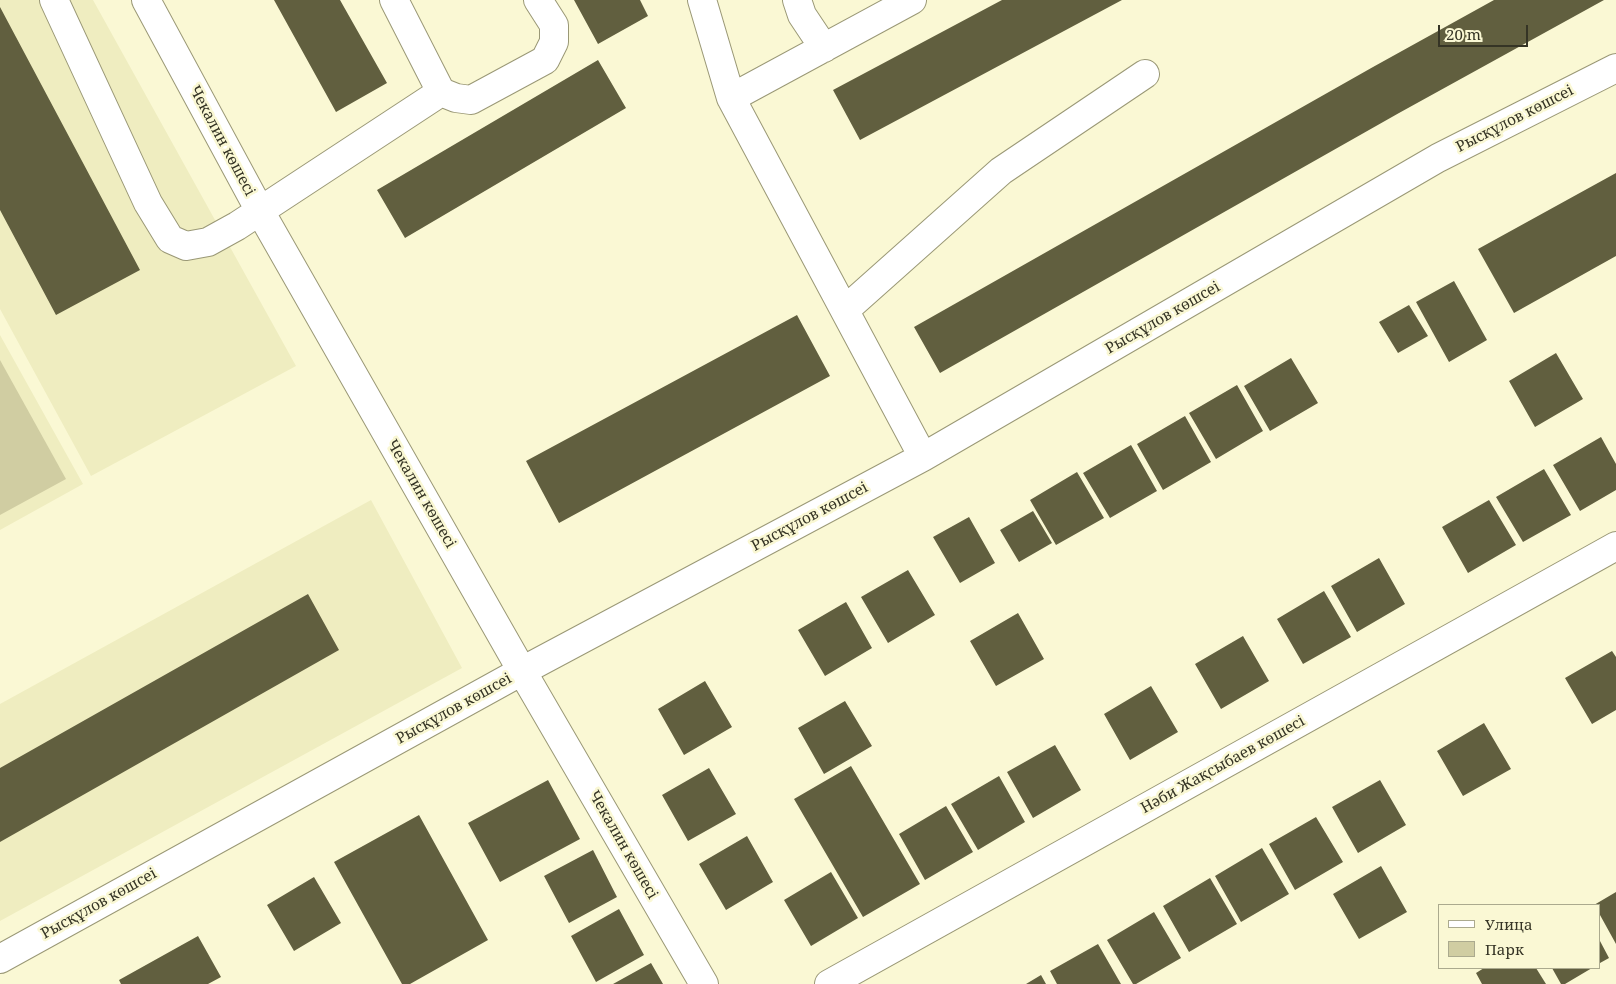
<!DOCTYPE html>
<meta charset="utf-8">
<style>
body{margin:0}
#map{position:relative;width:1616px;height:984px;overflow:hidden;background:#faf8d4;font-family:"Noto Serif",serif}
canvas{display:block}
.legend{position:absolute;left:1438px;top:904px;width:162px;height:65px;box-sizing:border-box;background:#faf8d4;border:1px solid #abaa8e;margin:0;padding:6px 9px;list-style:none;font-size:15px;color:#353425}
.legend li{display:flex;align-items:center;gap:10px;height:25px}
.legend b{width:25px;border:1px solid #abaa8e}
.scale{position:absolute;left:1438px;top:25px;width:90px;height:22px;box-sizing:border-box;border:2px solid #353425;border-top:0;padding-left:6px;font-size:15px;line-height:18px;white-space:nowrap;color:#353425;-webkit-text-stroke:4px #faf8d4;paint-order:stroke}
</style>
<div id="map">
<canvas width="1616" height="984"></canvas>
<ul class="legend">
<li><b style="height:6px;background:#fff"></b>Улица</li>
<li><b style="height:14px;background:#d0cda2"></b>Парк</li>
</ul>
<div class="scale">20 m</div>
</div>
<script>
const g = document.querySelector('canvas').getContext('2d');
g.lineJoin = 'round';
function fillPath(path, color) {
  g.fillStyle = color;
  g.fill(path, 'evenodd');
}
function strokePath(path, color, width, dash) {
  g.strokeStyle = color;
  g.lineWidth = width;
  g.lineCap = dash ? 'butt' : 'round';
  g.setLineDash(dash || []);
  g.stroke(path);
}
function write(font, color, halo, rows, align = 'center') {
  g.font = font + ' "Noto Serif",serif';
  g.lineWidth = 5;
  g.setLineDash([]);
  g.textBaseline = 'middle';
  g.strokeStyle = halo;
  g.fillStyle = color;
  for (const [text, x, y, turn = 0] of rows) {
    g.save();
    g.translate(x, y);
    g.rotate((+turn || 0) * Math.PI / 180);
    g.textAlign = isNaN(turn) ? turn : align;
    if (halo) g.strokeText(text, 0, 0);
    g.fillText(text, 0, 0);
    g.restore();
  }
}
const built = new Path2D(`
 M0,0h93l203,366 -205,110 -91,-167z
 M0,335l83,149 -83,46z
 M371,500l91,168 -462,253v-217z`);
const green = new Path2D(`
 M0,360l66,119 -66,36z`);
const building = new Path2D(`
 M274,0h66l47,83 -51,29z
 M574,0h66l8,16 -50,28z
 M1002,0h120l-262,140 -27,-50z
 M1494,0h110l-205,113 -459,260 -26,-46 459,-260z
 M0,7l140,263 -84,45 -56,-105z
 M598,60l28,48 -221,130 -28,-48z
 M1616,173v83l-102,57 -36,-64z
 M1454,281l33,59 -38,22 -33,-60z
 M1409,305l19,31 -30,17 -19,-31z
 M797,315l33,61 -271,147 -33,-62z
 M1556,353l27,46 -48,28 -26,-46z
 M1291,358l27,45 -48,28 -26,-45z
 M1237,385l26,46 -47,28 -27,-46z
 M1185,416l26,46 -48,28 -26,-46z
 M1601,437l15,27v26l-36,21 -27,-46z
 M1131,445l26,46 -47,27 -27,-45z
 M1544,469l27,46 -48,27 -27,-45z
 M1077,472l27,46 -48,27 -26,-45z
 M1489,500l27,45 -48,28 -26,-46z
 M1033,511l19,32 -33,19 -19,-32z
 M969,517l26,46 -35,20 -27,-46z
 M1379,558l26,46 -48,28 -26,-46z
 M908,570l27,45 -47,28 -27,-46z
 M1324,591l27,46 -48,27 -26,-45z
 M308,594l31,56 -339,192v-74z
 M846,602l26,46 -47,28 -27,-46z
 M1018,613l26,46 -48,27 -26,-45z
 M1243,636l26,45 -48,28 -26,-45z
 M1612,651l4,6v53l-24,14 -27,-46z
 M705,681l27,46 -48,28 -26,-46z
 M1151,686l27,46 -48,28 -26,-46z
 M845,701l27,45 -48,28 -26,-46z
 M1484,723l27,46 -48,27 -26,-45z
 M1055,745l26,45 -48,28 -26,-46z
 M851,766l69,118 -57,33 -69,-118z
 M709,768l27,46 -48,27 -26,-46z
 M999,776l26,46 -47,28 -27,-46z
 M548,780l32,59 -80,43 -32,-59z
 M1380,780l26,45 -48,28 -26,-46z
 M946,806l27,46 -48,28 -26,-46z
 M419,815l69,125 -78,44h-8l-68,-122z
 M1316,817l27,45 -48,28 -26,-46z
 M747,836l26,46 -47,28 -27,-46z
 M1262,848l27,46 -48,28 -26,-46z
 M593,850l24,47 -48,26 -25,-47z
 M1381,866l26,46 -48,27 -26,-45z
 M831,872l27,46 -47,28 -27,-46z
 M314,877l27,46 -47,28 -27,-46z
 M1210,878l27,46 -48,28 -26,-46z
 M1616,892v52l-16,-29v-10h-6z
 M619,909l25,46 -48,27 -25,-46z
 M1154,912l27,46 -45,26h-3l-26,-44z
 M198,936l23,41 -13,7h-87l-2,-4z
 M1600,941l9,17 -9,5z
 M1098,944l23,40h-64l-7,-13z
 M651,963l12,21h-50z
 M1484,968h52l10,16h-64l-6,-11z
 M1552,968h40l-27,16h-4z
 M1041,975l5,9h-20z`);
const minor = new Path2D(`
 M54,0l94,203 22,36 16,7 22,-4 29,-16 204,-134
 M146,0l114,211 262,460 182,313
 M394,0l47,92 15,6 15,2 74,-40 9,-18v-17l-16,-25
 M702,0l29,98 192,359
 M797,0l5,15 22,33
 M731,98l181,-98
 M845,310l156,-139 144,-97
 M0,959l522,-288 401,-214 515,-299 178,-90
 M829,984l787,-438`);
const streetNames = [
 ["Рысқұлов көшсеі",1515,119,-27],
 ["Чекалин көшесі",222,141,62],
 ["Рысқұлов көшсеі",1163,318,-30],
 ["Чекалин көшесі",421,494,60],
 ["Рысқұлов көшсеі",810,517,-28],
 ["Рысқұлов көшсеі",454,709,-29],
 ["Нәби Жақсыбаев көшесі",1223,765,-29],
 ["Чекалин көшесі",623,845,60],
 ["Рысқұлов көшсеі",99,904,-29]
];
fillPath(built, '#efedc0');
fillPath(green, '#d0cda2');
fillPath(building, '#615f3f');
strokePath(minor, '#9a9876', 30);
strokePath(minor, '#fff', 28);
write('15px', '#353425', '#faf8d4', streetNames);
</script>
